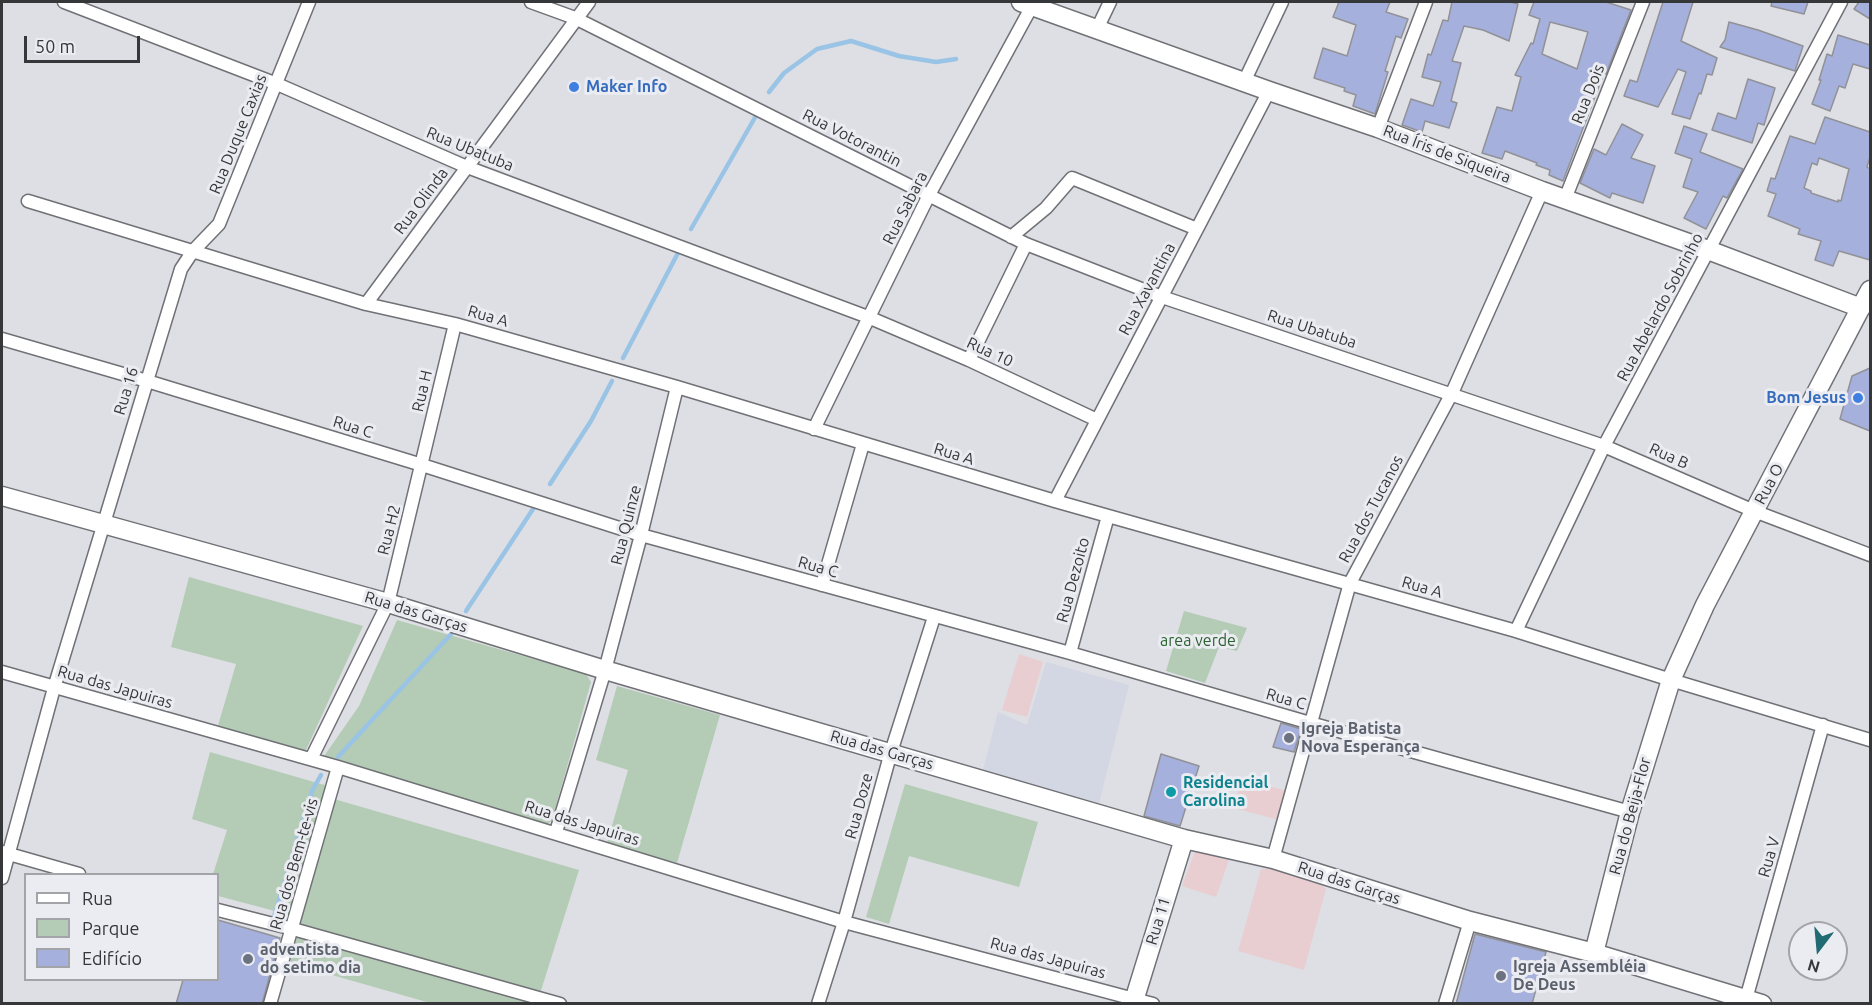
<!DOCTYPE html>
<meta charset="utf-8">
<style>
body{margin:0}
#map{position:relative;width:1872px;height:1005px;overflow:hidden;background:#dedfe4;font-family:Ubuntu,sans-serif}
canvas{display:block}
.frame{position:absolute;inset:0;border:3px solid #363739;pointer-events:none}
.legend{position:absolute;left:24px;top:873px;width:195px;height:108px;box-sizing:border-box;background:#ebecf1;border:2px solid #a3a4a7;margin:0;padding:8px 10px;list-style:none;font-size:18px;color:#363739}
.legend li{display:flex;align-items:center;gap:12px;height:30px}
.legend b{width:30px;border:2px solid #a3a4a7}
.north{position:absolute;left:1788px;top:921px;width:60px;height:60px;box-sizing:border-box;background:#ebecf1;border:2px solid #a3a4a7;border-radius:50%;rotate:196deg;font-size:16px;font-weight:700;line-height:24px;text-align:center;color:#363739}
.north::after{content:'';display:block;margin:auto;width:21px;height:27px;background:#206b73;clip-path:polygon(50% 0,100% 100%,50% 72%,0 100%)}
.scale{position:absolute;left:24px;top:36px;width:116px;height:27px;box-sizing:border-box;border:3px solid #363739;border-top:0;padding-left:8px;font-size:18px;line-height:21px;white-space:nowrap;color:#363739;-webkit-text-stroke:4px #ebecf1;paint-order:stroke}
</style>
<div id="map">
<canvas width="1872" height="1005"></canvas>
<div class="frame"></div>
<ul class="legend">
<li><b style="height:8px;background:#fff"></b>Rua</li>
<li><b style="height:16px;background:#b4ccb5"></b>Parque</li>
<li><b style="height:16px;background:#a6b0dd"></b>Edifício</li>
</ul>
<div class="north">N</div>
<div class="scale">50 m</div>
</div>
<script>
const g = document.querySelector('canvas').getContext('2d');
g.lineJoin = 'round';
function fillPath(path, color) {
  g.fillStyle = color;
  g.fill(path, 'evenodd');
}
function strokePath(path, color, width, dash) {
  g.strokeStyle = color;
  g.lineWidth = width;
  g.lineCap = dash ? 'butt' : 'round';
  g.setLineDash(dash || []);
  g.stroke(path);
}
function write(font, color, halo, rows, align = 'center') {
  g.font = font + ' Ubuntu,sans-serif';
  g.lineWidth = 6;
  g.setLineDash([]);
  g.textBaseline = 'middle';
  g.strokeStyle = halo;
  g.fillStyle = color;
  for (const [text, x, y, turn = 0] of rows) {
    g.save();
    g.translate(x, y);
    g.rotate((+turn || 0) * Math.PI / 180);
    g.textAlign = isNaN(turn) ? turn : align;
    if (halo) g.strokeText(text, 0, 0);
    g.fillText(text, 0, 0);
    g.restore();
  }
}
const commercial = new Path2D(`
 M1019,654l24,8 -16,55 -25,-7z
 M1241,778l46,13 -8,29 -45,-12z
 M1195,851l34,9 -13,37 -34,-11z
 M1271,868l47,13 8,8 -22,81 -66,-19 23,-82z`);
const built = new Path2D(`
 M1046,662l83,23 -30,118 -116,-33 15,-58 29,13z`);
const green = new Path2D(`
 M189,577l174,49 -58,126 -88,-23 19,-65 -65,-17z
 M1184,611l63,17 -10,23 -18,-4 -14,36 -39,-12z
 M397,620l189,54 5,8 -39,138 -4,4h-7l-219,-65 37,-53z
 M617,686l103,29 -43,148 -70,-20 21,-73 -32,-10z
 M210,752l118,34 -38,129 -72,-19v-22h-5l14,-44 -35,-11z
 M905,784l133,38 -19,65 -110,-31 -20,68 -23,-7z
 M334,799l245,71 -42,133h-107l-140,-40z`);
const stream = new Path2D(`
 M769,92l15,-19 33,-24 34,-8 48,15 37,6 20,-3
 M691,229l66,-115
 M623,358l56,-107
 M550,484l41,-63 21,-40
 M466,611l69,-105
 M338,757l114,-124
 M274,917l38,-126 9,-16`);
const building = new Path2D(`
 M1339,2h51l-4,10 22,7 -7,19 -5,-2 -11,35 3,1 -13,42 -22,-8 3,-11 -12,-4 1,-3 -31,-10 9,-30 24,8 9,-31 -23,-8z
 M1452,2h58l8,2 -9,37 -26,-11 -19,-4 -12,35 9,2 -10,38 6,2 -8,25 -24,-7 -3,11 -20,-7 9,-26 22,7 8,-24 -19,-5 6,-23 3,1 12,-35 5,1z
 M1534,2h72l25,8 -25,64 -2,-1 -41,108 -14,-6 1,-5 -14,-5 1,-2 -32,-12 -3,8 -20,-6 15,-46 15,4 9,-34 -6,-2 16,-32 2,1 7,-25 -11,-4zM1550,22l38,10 -11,37 -35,-15z
 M1663,2h30l-12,39 36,17 -5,17 -5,-1 -6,20 -2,-1 -9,26 -18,-5 14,-42 -8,-3 -20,38 -34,-11 6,-16 7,2z
 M1772,2h36l-4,12 -33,-8z
 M1859,2h11v17l-16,-10z
 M1729,22l29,8 45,16 -8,25 -75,-24 5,-7z
 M1838,35l32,10v24l-17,-5 -8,24 -6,-2 -9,25 -18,-7 9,-24h-2l8,-26 5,2z
 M1748,79l27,9 -11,37 -6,-2 -6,20 -40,-13 6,-17 18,6z
 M1825,117l45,15v25l-3,10 3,2v91l-31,-9 -6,15 -18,-6 6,-19 -23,-7 2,-5 -32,-13 8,-22 -9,-3 4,-13 4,1 15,-43 25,8zM1819,158l30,11 -8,32 -3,-1v2l-27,-9v-2l-7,-3 8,-25 5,2z
 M1622,124l21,11 -12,23 24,8 -12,37 -31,-10 -2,5 -30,-15 14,-34 12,6z
 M1684,126l23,8 -7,18 43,17 -16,29 -4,-2 -17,33 -22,-11 14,-26 -15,-5 9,-28 -17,-6z
 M1870,368v63l-30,-12 12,-43z
 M1281,723l20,6 -7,23 -21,-5z
 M1161,754l38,12 -19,60 -36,-10z
 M218,920l62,18 -18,66h-86l7,-24h35z
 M1475,934l71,18 -14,52h-76z`);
const street = new Path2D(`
 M64,2l213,82 190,83 401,150 101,43 128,60
 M531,2l44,16 451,226 136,53 442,149 150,65 116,44
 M1097,29l13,-27
 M1244,82l38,-80
 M1378,128l48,-126
 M1565,199l78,-197
 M28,201l338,103 89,20 222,63 378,114 461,130 155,49 199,60
 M1011,237l35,-29 26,-30 125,51
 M366,304l223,-302
 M2,339l145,42 275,84 219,70 429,118 240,70 320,89
 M969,360l57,-116
 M814,429l115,-234 103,-189
 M1055,501l214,-410
 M822,585l41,-141
 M1516,631l88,-185 237,-444
 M1070,653l38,-137
 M2,672l336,95 506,155 309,82
 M311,759l77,-156 67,-279
 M556,832l49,-162 36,-135 36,-148
 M2,852l77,22
 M1273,859l77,-276 102,-190 90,-202
 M2,878l52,-190 127,-419 12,-18 26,-27 90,-222
 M218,910l75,19 267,75
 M1746,999l77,-274
 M270,1004l68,-237
 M818,1004l26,-82 47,-170 43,-135
 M1445,1004l25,-83`);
const secondary = new Path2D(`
 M1021,2l248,89 109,37 164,63 166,59 153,58
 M2,496l386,107 217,67 579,169 89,20 197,62 124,32 168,51
 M1594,953l36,-141 41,-132 34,-75 165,-315
 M1133,1004l51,-165`);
const markers = [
 [574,87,6,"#3f7fe0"],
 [1858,398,6,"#3f7fe0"],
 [1289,738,6,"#6b7280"],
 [1171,792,6,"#0f9aa8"],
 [248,959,6,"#6b7280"],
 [1501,976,6,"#6b7280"]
];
const shopNames = [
 ["Maker Info",586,87],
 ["Bom Jesus",1846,398,"right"]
];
const streetNames = [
 ["Rua Dois",1588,94,-68],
 ["Rua Duque Caxias",238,134,-68],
 ["Rua Votorantin",852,138,27],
 ["Rua Ubatuba",470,149,22],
 ["Rua Íris de Siqueira",1447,154,21],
 ["Rua Olinda",421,201,-53],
 ["Rua Sabara",905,208,-63],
 ["Rua Xavantina",1147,289,-62],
 ["Rua Abelardo Sobrinho",1660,307,-62],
 ["Rua A",488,316,16],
 ["Rua Ubatuba",1312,329,18],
 ["Rua 10",990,352,25],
 ["Rua 16",126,391,-73],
 ["Rua H",422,391,-77],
 ["Rua C",353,427,17],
 ["Rua A",954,454,17],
 ["Rua B",1669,456,24],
 ["Rua O",1769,484,-62],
 ["Rua dos Tucanos",1371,509,-62],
 ["Rua Quinze",626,525,-76],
 ["Rua H2",389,530,-76],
 ["Rua C",818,567,16],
 ["Rua Dezoito",1073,580,-75],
 ["Rua A",1422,587,16],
 ["Rua das Garças",416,612,17],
 ["Rua das Japuiras",115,687,16],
 ["Rua C",1286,699,16],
 ["Rua das Garças",882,750,16],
 ["Rua Doze",859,806,-75],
 ["Rua do Beija-Flor",1630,816,-75],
 ["Rua das Japuiras",582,823,17],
 ["Rua V",1769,857,-74],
 ["Rua dos Bem-te-vis",294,864,-74],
 ["Rua das Garças",1349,883,18],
 ["Rua 11",1158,921,-73],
 ["Rua das Japuiras",1048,958,15]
];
const parkNames = [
 ["area verde",1198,641]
];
const worshipNames = [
 ["Igreja Batista",1301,729],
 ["Nova Esperança",1301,747],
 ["adventista",260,950],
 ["do setimo dia",260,968],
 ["Igreja Assembléia",1513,967],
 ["De Deus",1513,985]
];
const cultureNames = [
 ["Residencial",1183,783],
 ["Carolina",1183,801]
];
fillPath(commercial, '#e8ced1');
fillPath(built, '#d3d6e3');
fillPath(green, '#b4ccb5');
strokePath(stream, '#9ac4e5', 4.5);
fillPath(building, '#a6b0dd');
strokePath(building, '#919297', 1.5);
strokePath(street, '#707176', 15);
strokePath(secondary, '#707176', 21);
strokePath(street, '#fff', 12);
strokePath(secondary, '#fff', 18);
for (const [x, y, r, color] of markers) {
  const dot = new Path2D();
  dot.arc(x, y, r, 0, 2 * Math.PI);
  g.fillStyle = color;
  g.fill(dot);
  strokePath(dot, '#ebecf1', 2);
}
write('bold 16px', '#366cbe', '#ebecf1', shopNames, 'left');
write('16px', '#363739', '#ebecf1', streetNames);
write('16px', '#2c6232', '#ebecf1', parkNames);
write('bold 16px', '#5b616d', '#ebecf1', worshipNames, 'left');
write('bold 16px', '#0d838f', '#ebecf1', cultureNames, 'left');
</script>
